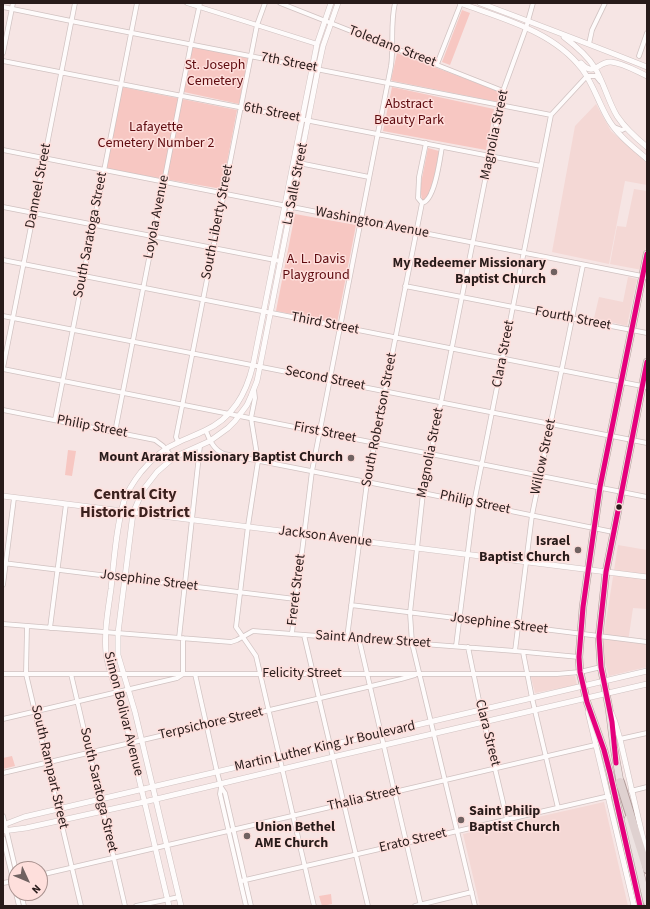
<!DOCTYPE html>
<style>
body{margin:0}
#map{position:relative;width:650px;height:909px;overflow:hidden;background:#f6e5e4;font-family:"Source Sans 3",sans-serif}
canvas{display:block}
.frame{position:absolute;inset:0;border:4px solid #281b1a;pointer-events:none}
.north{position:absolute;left:8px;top:861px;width:40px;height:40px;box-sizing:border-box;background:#fedfdc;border:1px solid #a8918e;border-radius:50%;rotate:134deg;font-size:11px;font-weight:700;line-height:16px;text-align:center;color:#281b1a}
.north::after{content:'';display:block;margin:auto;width:14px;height:18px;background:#706261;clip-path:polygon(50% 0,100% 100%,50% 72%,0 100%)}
</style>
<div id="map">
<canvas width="650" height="909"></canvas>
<div class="frame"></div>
<div class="north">N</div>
</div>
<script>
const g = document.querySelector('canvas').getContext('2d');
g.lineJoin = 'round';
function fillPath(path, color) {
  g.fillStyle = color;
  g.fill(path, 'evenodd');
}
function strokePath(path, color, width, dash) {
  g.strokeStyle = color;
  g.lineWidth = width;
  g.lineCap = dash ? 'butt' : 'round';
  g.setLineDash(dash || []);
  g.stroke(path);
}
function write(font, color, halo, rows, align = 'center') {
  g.font = font + ' "Source Sans 3",sans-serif';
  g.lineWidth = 3;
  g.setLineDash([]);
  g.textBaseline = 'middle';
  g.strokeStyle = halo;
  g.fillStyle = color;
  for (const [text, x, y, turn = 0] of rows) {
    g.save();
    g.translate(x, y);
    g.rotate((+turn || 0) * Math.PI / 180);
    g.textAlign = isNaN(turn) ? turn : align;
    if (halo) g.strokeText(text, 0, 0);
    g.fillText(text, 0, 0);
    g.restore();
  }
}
const built = new Path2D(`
 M596,104l15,27 36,32v22l-22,-4 -16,83 -57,-12 23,-126z
 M634,189l13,2v50l-5,29 -32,-6 7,-38 9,1z
 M628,277l9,2 -10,47 -33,-8 5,-21 24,5z
 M618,545l29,5v59l-14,-1 -5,34 19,2v23l-38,9 -6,-20v-16z
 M575,676l2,9 -42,8 -4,-16z
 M604,802l24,104h-148l-17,-72z`);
const green = new Path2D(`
 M462,10l8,3 -20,52 -8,-3z
 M191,44l57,14 -9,46 -55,-12z
 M397,53l101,38 2,2 -2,9 -105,-21 -2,-1z
 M122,87l115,23 -15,79 -116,-20z
 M392,87l102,22 -8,41 -103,-19z
 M428,148l11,3c-2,12 -6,42 -14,50l-3,-1 -2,-12z
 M295,214l61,11 -19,98 -61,-12z
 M68,450l8,1 -4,25 -7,-1z
 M12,756l3,10 -12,3v-11z
 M331,894l1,10 -10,2 -3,-10z`);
const minor = new Path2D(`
 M187,3l130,41
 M280,3l223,88
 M3,7l68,14 480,94
 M589,44l3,-14 13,-27
 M3,53l10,-50
 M639,56l8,-23
 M3,61l538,105
 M437,64l24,-61
 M614,127l8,3 4,-2
 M426,143l-7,34 -1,21 4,5c13,-2 18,-45 20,-56
 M3,150l644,127
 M299,163l70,14
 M3,207l277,54
 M3,260l644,127
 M405,286l242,47
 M3,316l644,127
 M3,368l72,-365
 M3,369l644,128
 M254,389l1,9 -4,20 7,43 -10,65 -12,101 20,29 58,250
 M3,410l152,30 8,6 10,12
 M55,420l82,-417
 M206,431c4,10 8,19 18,23l199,39 190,39
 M115,432l76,-388 9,-41
 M178,442l-2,-5 81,-412 8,-22
 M3,563l292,36
 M3,585l11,-87
 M351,605l296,37
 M3,624l228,18 6,-2 16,-9 262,20 64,6
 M27,626l-1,48 55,232
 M50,628l16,-124
 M292,633l20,-162 79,-405c3,-21 -1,-42 4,-63
 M304,635l64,271
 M179,638l21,-192
 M347,638l20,-156 55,-279
 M359,639l62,267
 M456,646l18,-143 77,-388 36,-39h9l4,5
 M468,647l13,63 26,109
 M515,651l17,-136 51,-250
 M523,652l9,46 26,110
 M3,674h554l23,-2 21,-5
 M71,674l54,232
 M195,674l22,98 4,15 4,6 26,113
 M3,719l174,-41 6,-4v-36
 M620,739l27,-6
 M3,773l398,-94 14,-4
 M221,787l-1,7 26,112
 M631,791l16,-4
 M3,816l13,55
 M3,838l13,54
 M40,875l555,-130
 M241,881l368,-85
 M3,883l11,-2
 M16,893l3,13
 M21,893l3,13
 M136,906l43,-9
 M415,906l57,-14
 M475,906l-63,-263 -2,-30 13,-120 77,-388 3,-14 23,-63 7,-25`);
const tertiary = new Path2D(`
 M460,3c43,16 93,28 122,66 11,15 16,32 25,48 9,17 26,30 40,42
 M480,3c56,21 112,42 167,64
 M564,37c12,9 23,18 31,31 9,15 13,33 22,48 8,12 19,22 30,31
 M581,63c13,15 17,-2 30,-1 12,1 25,9 36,14
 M3,496l644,81
 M588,712l46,194
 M611,712l4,10 5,17 27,117
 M3,825l21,-8 623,-146
 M3,831l23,-3 118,-26 189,-45 314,-73
 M169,906c-15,-64 -30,-127 -45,-191 -5,-21 -15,-40 -18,-62 -2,-21 2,-43 5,-64 3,-28 5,-61 13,-88 4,-11 10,-20 17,-29 10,-12 23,-24 38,-30 8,-4 17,-7 25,-11 29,-13 42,-37 49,-66l64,-321 14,-41
 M181,906l-46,-194 -17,-57v-22l15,-120 10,-23 14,-18 16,-14 8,-4 29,-13 18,-13 7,-7 12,-16 4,-9 6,-15 3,-15 58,-297 5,-23 15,-43`);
const primary = new Path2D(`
 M621,787l-7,-39 -5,-40 -8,-41 -2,-30 7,-65 41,-210
 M628,819l19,83
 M640,906l-30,-133 -6,-23 -17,-48 -7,-30 -1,-15 4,-50 17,-120 47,-233`);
const motorway = new Path2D(`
 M620,782l27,87`);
const bus1 = new Path2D(`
 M616,763l-4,-41 -11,-55 -2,-30 7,-65 41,-210
 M640,906l-30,-133 -6,-23 -17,-48 -7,-30 -1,-15 4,-50 17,-120 47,-233`);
const markers = [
 [554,272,4,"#706261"],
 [351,458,4,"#706261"],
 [619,507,3.5,"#281b1a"],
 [578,550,4,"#706261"],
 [461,820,4,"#706261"],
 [247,836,4,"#706261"]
];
const streetNames = [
 ["Toledano Street",392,47,21],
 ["7th Street",289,63,11],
 ["6th Street",272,113,11],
 ["Magnolia Street",495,135,-78],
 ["La Salle Street",296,184,-79],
 ["Danneel Street",39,186,-79],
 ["Loyola Avenue",157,217,-79],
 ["South Liberty Street",218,222,-79],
 ["Washington Avenue",372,223,11],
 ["South Saratoga Street",91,235,-79],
 ["Fourth Street",573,319,11],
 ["Third Street",325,324,11],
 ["Clara Street",504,354,-79],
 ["Second Street",325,379,11],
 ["South Robertson Street",380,420,-79],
 ["Philip Street",92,427,11],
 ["First Street",325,433,11],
 ["Magnolia Street",431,453,-79],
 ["Willow Street",544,457,-78],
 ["Philip Street",475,503,12],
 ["Jackson Avenue",325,537,7],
 ["Josephine Street",149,581,7],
 ["Freret Street",297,590,-83],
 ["Josephine Street",499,624,7],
 ["Saint Andrew Street",373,640,4],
 ["Felicity Street",302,674],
 ["Simon Bolivar Avenue",123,714,76],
 ["Terpsichore Street",211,724,-13],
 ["Clara Street",487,733,76],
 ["Martin Luther King Jr Boulevard",325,747,-13],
 ["South Rampart Street",49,767,77],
 ["South Saratoga Street",98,790,77],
 ["Thalia Street",364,799,-13],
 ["Erato Street",413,841,-13]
];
const parkNames = [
 ["St. Joseph",215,66],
 ["Cemetery",215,82],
 ["Abstract",409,105],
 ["Beauty Park",409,121],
 ["Lafayette",156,128],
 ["Cemetery Number 2",156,144],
 ["A. L. Davis",316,260],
 ["Playground",316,276]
];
const poiNames = [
 ["My Redeemer Missionary",546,264],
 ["Baptist Church",546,280],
 ["Mount Ararat Missionary Baptist Church",343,458],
 ["Israel",570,542],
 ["Baptist Church",570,558],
 ["Saint Philip",469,812,"left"],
 ["Baptist Church",469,828,"left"],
 ["Union Bethel",255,828,"left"],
 ["AME Church",255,844,"left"]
];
const quarterNames = [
 ["Central City",135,495],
 ["Historic District",135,513]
];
fillPath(built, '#f4d8d5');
fillPath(green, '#f7c7c2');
strokePath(minor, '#d0c2c1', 5.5);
strokePath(tertiary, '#d0c2c1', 6);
strokePath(primary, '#b19c9a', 8);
strokePath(motorway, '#b19c9a', 10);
strokePath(minor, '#fefbfb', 4);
strokePath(tertiary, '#fefbfb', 5);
strokePath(primary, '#ece2e1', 7);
strokePath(motorway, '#dfd1d0', 8);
strokePath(bus1, '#e5007d', 5);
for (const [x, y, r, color] of markers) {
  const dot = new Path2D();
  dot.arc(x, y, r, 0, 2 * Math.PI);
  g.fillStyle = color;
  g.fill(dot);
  strokePath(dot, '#fedfdc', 1.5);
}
write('14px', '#281b1a', '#fedfdc', streetNames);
write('14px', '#5e0a0e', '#fedfdc', parkNames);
write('bold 14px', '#281b1a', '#fedfdc', poiNames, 'right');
write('bold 16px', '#3c211e', '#fedfdc', quarterNames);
</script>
